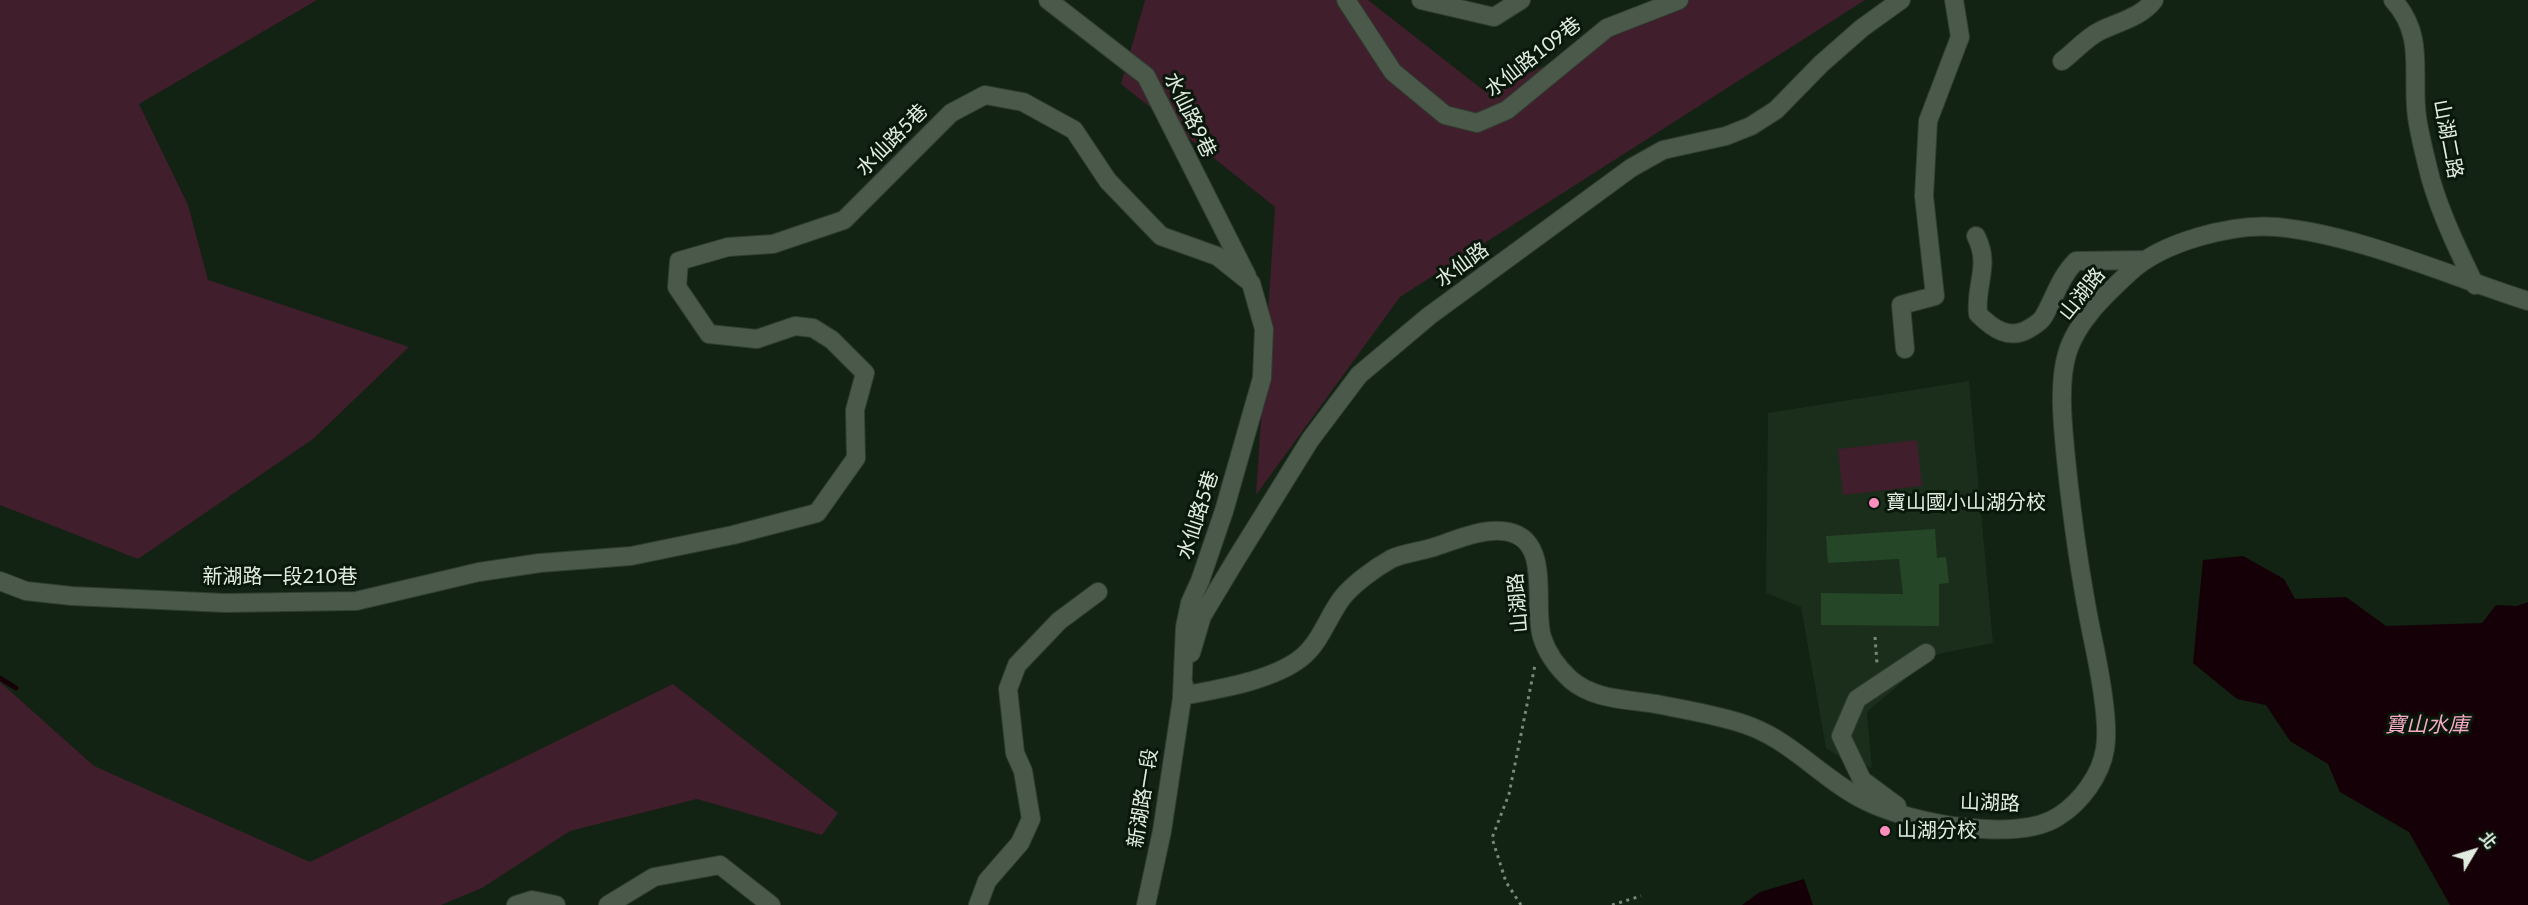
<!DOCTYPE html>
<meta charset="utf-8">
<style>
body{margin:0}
#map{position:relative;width:2528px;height:905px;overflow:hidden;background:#122213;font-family:Lato,"Noto Sans TC",sans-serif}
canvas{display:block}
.north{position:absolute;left:2444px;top:821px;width:60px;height:60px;-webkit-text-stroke:4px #09180a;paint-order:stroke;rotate:52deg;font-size:16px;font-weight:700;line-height:24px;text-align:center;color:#e1ece1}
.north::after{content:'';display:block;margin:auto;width:21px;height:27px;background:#e1ece1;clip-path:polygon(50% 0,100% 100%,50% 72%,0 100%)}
</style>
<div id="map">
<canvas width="2528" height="905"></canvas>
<div class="north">北</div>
</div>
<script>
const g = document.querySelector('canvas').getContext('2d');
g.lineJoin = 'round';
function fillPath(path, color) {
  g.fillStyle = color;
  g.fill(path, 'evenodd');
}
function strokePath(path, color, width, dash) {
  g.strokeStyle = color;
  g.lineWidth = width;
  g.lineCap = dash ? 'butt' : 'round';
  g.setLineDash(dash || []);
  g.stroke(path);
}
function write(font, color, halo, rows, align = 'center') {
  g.font = font + ' Lato,"Noto Sans TC",sans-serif';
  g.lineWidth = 6;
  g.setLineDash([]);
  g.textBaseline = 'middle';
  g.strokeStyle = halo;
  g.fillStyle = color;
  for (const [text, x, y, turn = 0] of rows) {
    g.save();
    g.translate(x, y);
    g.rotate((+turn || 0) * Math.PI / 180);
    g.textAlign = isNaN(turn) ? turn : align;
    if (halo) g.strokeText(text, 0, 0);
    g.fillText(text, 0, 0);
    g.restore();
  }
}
const built = new Path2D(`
 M1969,381l24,262 -59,12 -67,57 5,56 -28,-8 -18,-12 -25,-141 -35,-14 2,-180z`);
const green = new Path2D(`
 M0,0h317l-178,104 49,101 20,75 201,67 -96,92 -175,120 -138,-54z
 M1145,0h223l119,93 197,-93h181l-465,297 -144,198 19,-288 -154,-123z
 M1917,440l5,46 -79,9 -5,-46z
 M0,682l94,84 216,96 363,-178 165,129 -16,22 -125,-36 -127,32 -88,57 -41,17h-441z`);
const water = new Path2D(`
 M2243,556l41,23 11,20 51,-2 40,29 96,-3 14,-18 21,1 11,-4v303h-78l-41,-73 -69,-40 -12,-28 -38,-23 -24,-36 -29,-6 -44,-36 10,-103z
 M1804,879l9,26h-71l18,-13z`);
const stream = new Path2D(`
 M0,678l16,10`);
const building = new Path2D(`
 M1935,529l2,29 9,-1 3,26 -10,1v42l-118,-1v-32l82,1 -4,-35 -71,4 -2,-27z`);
const path = new Path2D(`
 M1875,637l2,27
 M1521,905l-15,-23 -14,-44 17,-44 26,-129
 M1612,905l29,-9`);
const minor = new Path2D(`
 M1048,0l98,76 101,200
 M1346,0l47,72 52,43 32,8 30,-13 100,-82 72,-28
 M1421,0l73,17 27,-17
 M2393,0c33,36 18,74 24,117 3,21 9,43 14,63 11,37 27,70 44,105
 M2062,61c12,-9 25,-24 38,-30 18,-9 42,-14 54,-31
 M1976,236c15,30 -1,47 2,78 15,15 32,27 52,14 5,-3 11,-6 14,-12 11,-19 16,-39 32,-55l67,-1
 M1905,349l-4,-44 34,-9 -11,-100 4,-75 32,-84 -6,-37
 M0,581l26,10 46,5 153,7 131,-2 123,-29 61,-9 91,-7 102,-21 84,-22 39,-55 -1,-48 10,-37 -33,-33 -19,-12 -18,-2 -38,13 -48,-5 -32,-47 2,-26 49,-14 45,-3 71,-24 107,-107 34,-18 38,7 51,28 34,51 53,55 56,20 34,27 13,46 -2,49 -38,133 -24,70 -10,22 -5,24 -3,69
 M1191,653l11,-37 33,-55 75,-121 49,-65 70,-59 202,-148 32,-18 63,-14 25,-10 25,-16 45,-46 41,-36 39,-28
 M1182,696c35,-7 90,-15 119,-38 20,-16 26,-40 41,-60 11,-14 33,-30 49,-39 12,-6 27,-7 40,-11 23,-7 47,-19 71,-17 52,4 30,73 40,106 5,16 17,32 29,43 25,21 59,19 90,25 26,5 67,12 91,22 43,17 73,54 114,74 43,22 152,43 193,15 22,-14 42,-41 46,-67 5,-28 -7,-86 -13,-114 -12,-59 -20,-117 -26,-176 -3,-31 -8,-75 1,-105 9,-32 39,-60 63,-82 32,-30 103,-49 147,-45 82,8 172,49 251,74
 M1897,806l-35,-26 -21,-44 16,-37 69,-46
 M516,905l16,-5 24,5
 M608,905l46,-28 66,-12 51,40
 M978,905l9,-24 33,-38 11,-24 -8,-48 -8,-18 -7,-64 9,-24 42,-44 39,-29
 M1146,905l16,-74 22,-146`);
const markers = [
 [1874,503,6,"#fe8ebd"],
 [1885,831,6,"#fe8ebd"]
];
const streetNames = [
 ["水仙路109巷",1533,57,-38],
 ["水仙路9巷",1190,115,64],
 ["山湖二路",2448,139,79],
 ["水仙路5巷",892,140,-45],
 ["水仙路",1462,265,-36],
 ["山湖路",2082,294,-51],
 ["水仙路5巷",1198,515,-72],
 ["新湖路一段210巷",280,577],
 ["山湖路",1518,603,-95],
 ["新湖路一段",1143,798,-81],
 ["山湖路",1990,803,2]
];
const poiNames = [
 ["寶山國小山湖分校",1886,503],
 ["山湖分校",1897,831]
];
const waterNames = [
 ["寶山水庫",2427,725]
];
fillPath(built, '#1a2e1b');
fillPath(green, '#401e2c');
fillPath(water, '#150007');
strokePath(stream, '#150007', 5);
fillPath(building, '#254627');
strokePath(minor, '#2f3e30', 20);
strokePath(path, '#7a877a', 3, [3, 4.5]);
strokePath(minor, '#4b594b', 18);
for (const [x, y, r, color] of markers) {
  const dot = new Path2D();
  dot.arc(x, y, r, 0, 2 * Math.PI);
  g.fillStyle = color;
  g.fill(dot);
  strokePath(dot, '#09180a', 2);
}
write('20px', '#e1ece1', '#09180a', streetNames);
write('20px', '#e1ece1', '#09180a', poiNames, 'left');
write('italic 21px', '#f6abc8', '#09180a', waterNames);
</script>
